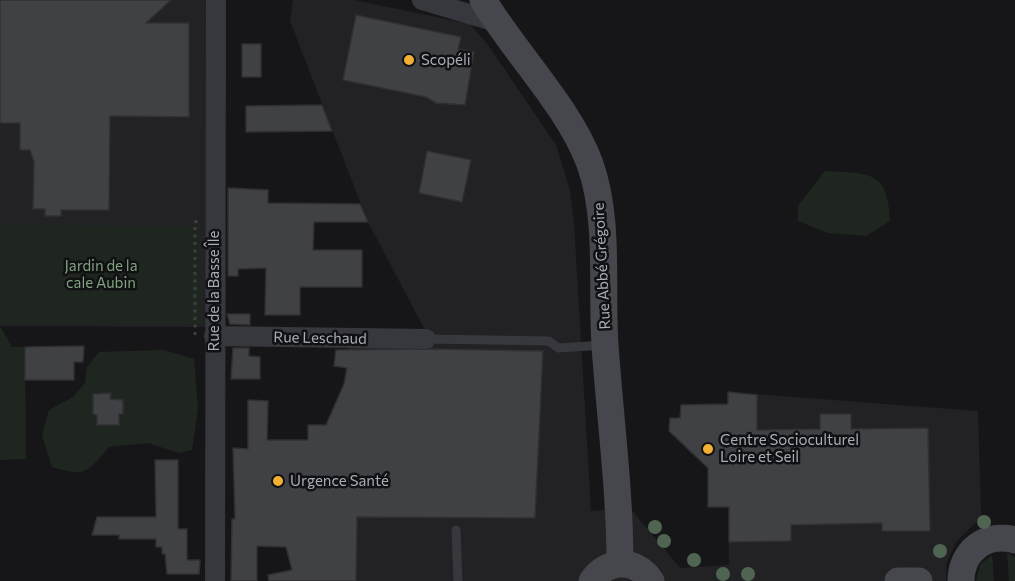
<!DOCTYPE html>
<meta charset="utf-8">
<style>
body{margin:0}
canvas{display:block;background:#161618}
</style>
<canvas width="1015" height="581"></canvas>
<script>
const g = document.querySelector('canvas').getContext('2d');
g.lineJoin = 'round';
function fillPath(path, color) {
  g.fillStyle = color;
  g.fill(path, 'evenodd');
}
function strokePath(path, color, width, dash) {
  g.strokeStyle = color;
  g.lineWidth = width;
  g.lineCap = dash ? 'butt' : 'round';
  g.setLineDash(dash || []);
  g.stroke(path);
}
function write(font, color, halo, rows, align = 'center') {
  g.font = font + ' Commissioner,sans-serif';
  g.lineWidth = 5;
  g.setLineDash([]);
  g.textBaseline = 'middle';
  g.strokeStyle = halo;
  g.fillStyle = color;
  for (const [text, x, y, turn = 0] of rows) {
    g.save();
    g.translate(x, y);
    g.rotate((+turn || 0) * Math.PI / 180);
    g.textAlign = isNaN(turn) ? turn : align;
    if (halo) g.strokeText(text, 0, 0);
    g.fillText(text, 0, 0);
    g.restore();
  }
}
const built = new Path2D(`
 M0,0h206l1,327 -207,-1z
 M293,0h61l116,24 18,21 68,100 14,45 4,33 17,288 39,-3 50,60 49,-3 -1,-173 250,19 3,106 -25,25 -10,22v17h-641l14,-140 25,-57 7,-55 74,1 -57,-108 -78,-201z`);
const green = new Path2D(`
 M825,171c44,3 63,-2 65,50l-24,15 -38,-3 -30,-12v-15z
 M0,225l202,1 1,98h-203z
 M0,326l12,21h12v7h3l-2,8 1,97 -26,1z
 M163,350l31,9 4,49 -6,42 -13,3 -31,-10 -39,4c-22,26 -23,30 -57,20l-10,-32 7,-25 24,-13 12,-14 2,-16 12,-15z
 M1007,553l8,4v24h-6z
 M992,555l2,26h-18l4,-16z`);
const building = new Path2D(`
 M0,0h171l-25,23h43v94l-79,-1 -1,94h-48v6h-16v-7h-12l1,-47 -4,-12h-10v-27h-20z
 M356,15l105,22 -3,12 16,3 -9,53 -29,-2 -10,-6 -83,-17z
 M242,44h19v33h-19z
 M322,105l10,26 -86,1v-26z
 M427,151l44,9 -9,42 -43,-9z
 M228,188l40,2v13l92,1 8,18h-54l-1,28h49v37h-62v28h-35l1,-47 -28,1v7h-10z
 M227,314h23v11l-20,-1z
 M84,346l-1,16h-9v18h-49v-33z
 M233,348h16v8l11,1v22h-29z
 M432,349l111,2 -8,167 -178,-1 -1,64h-87l-1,-6 24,-5 -6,-23 -29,-1v35h-26l1,-62h3l-2,-71 15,1v-49l20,1 -1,39h41v-15h18l18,-41 3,-16 -13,-2 2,-16z
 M728,392l29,3v35l63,-1v-15h31v15l77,-1 2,103h-48v-8l-91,2v16l-62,1v-35h-21v-39l-39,-37 1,-13h10l1,-13 47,-1z
 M111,393l-1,6 13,1v14h-4v11h-22v-10l-4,-1v-20z
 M155,460h23v69h9v31h13l-1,14h-32l-2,-20h-3v-7h-6v-8h-37v-4h-27l5,-18h59z`);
const path = new Path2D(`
 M195,335v-113l4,-1`);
const lane = new Path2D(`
 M426,339l123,2 9,7 46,-3
 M456,530l2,51`);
const street = new Path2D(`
 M422,0l74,22
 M214,336l212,3
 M215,581l1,-581`);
const secondary = new Path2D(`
 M483,0c32,53 86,107 107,164 20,57 11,122 15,181 5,73 15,145 15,219
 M592,581c15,-22 44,-23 59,0
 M898,581h21
 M961,581c0,-30 25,-49 54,-41`);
const trees = [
 [984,522],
 [655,527],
 [664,541],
 [940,551],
 [694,560],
 [723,574],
 [748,574]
];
const markers = [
 [409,60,6,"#f2b134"],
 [708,449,6,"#f2b134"],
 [278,481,6,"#f2b134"]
];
const poiNames = [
 ["Scopéli",421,60],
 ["Centre Socioculturel",720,440],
 ["Loire et Seil",720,457],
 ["Urgence Santé",290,481]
];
const parkNames = [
 ["Jardin de la",101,266],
 ["cale Aubin",101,283]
];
const streetNames = [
 ["Rue Abbé Grégoire",602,266,-93],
 ["Rue de la Basse Île",214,291,-90],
 ["Rue Leschaud",320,338,1]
];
fillPath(built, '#222225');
fillPath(green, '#1e261f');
fillPath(building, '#404145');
strokePath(building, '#303034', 1.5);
strokePath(path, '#3d3f44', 3, [3, 4.5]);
strokePath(lane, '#37383d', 9);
strokePath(street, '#37383d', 20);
strokePath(secondary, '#45474d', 27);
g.fillStyle = '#506452';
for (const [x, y] of trees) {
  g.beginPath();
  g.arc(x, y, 7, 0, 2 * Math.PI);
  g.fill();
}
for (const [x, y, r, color] of markers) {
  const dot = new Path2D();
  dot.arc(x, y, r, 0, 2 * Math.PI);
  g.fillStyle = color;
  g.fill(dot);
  strokePath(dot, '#111113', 2);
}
write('15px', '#a8adb8', '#111113', poiNames, 'left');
write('15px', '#7fa381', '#111113', parkNames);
write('15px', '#a8adb8', '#111113', streetNames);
</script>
